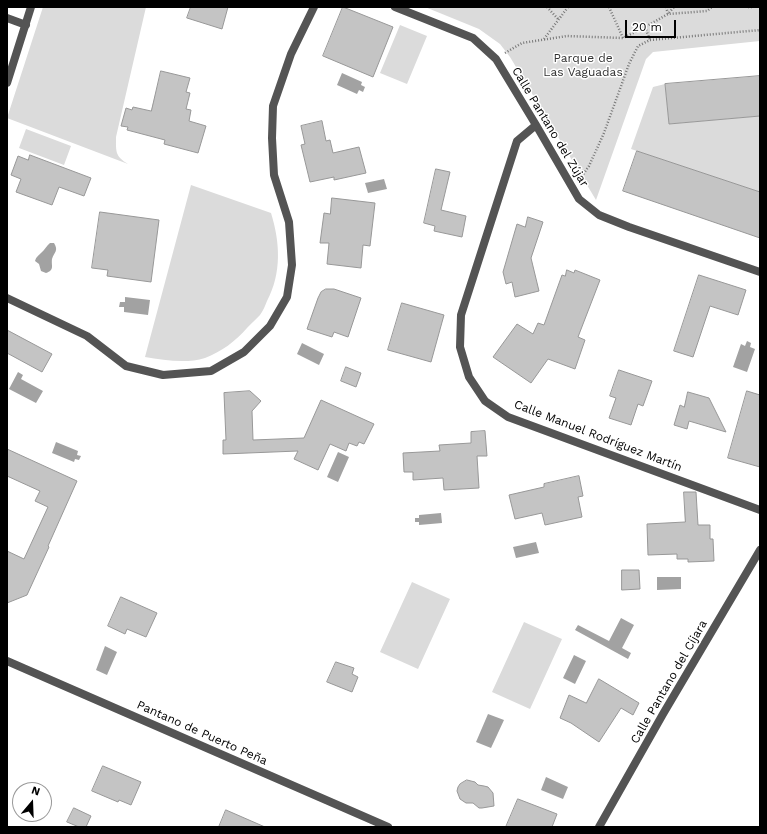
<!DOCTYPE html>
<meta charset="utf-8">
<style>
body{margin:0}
#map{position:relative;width:767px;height:834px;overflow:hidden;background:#fff;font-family:"Work Sans",sans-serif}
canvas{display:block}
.frame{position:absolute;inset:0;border:8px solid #000;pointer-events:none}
.north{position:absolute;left:12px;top:782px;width:40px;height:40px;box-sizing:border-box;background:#fff;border:1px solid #999;border-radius:50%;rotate:19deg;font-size:11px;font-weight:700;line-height:16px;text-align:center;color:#000}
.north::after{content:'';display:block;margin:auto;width:14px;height:18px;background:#000;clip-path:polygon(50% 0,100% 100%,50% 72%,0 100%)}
.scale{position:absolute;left:625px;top:20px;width:51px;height:18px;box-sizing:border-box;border:2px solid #000;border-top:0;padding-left:5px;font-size:12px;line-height:14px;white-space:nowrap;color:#000;-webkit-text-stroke:3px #fff;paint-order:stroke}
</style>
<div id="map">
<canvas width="767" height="834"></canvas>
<div class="frame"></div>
<div class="north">N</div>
<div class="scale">20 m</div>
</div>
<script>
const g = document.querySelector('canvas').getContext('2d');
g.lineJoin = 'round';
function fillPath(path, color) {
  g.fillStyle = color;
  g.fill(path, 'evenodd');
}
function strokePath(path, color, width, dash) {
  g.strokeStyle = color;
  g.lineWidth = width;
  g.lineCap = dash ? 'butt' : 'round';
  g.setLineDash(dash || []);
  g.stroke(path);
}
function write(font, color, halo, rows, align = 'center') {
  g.font = font + ' "Work Sans",sans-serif';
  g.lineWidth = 3;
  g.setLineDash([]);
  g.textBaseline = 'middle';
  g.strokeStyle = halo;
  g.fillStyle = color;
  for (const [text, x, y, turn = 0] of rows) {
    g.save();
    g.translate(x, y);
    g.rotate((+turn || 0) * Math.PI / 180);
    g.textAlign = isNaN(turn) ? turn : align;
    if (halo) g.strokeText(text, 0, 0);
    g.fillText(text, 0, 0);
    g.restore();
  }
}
const green = new Path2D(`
 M43,7h103l-30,130c0,15 -1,19 12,27l-121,-46z
 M425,7h335v34l-107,11 -7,7 -50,141 -86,-143 -10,-13 -21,-15z
 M400,25l27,11 -20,48 -27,-11z
 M665,84l4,40 91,-8v76l-129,-43 22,-62z
 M26,129l45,17 -7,19 -45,-17z
 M191,185l80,28c9,29 11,60 -4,88 -2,5 -4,10 -7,14 -4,4 -9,9 -13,13 -11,13 -26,24 -42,30 -19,6 -41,2 -60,-1z
 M412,582l38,17 -32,70 -38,-17z
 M524,622l38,17 -32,70 -38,-17z`);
const water = new Path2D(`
 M342,73l20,9 -1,3 4,2 -2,5 -4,-2 -2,4 -20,-9z
 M384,179l3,10 -19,4 -3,-10z
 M50,243h4c5,8 0,9 -2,16 -1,7 3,11 -6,14l-5,-2 -2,-7 -4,-3c1,-4 3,-5 6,-8 4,-3 5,-7 9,-10z
 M125,297l25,3 -2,15 -24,-3v-5h-5l1,-5h5z
 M747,341l4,2 -1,4 5,2 -8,23 -14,-5 8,-23 4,2z
 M302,343l22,11 -5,11 -22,-11z
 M18,372l5,3 -2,4 22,12 -7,12 -27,-14z
 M56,442l22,9 -1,4 4,1 -2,4 -4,-1 -1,3 -22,-9z
 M338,452l11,5 -11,25 -11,-5z
 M441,513l1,10 -23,2v-3h-4v-4h4v-3z
 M536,542l3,11 -23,5 -3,-11z
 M657,577h24v12l-24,1z
 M621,618l13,7 -12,23 9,5 -3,6 -53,-29 3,-5 31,16z
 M105,646l12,6 -10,23 -11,-5z
 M574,655l12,6 -11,23 -12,-6z
 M488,714l16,6 -13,28 -15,-6z
 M546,777l22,10 -5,12 -22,-9z`);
const building = new Path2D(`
 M191,7h37l-6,22 -35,-11z
 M343,7l50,20 -20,50 -50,-21z
 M161,71l29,7 -4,14 4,1 -4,16 5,1 -2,11 17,5 -8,27 -34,-9 1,-4 -38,-10 1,-3 -7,-1 5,-18 6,2 1,-3 18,4z
 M760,76v40l-91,8 -4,-40z
 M322,121l4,20 4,-1 3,13 26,-6 7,26 -32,7v-3l-24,5 -9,-37 4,-1 -4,-18z
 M637,151l123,41v46l-137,-47z
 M30,155l61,23 -7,18 -25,-9 -7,18 -36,-13 5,-13 -10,-4 7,-19 10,4z
 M436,169l14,3 -9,38 25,6 -4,21 -28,-6 1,-5 -11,-3z
 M332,198l43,5 -5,43 -7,-1 -2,23 -34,-4 2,-21h-9l4,-30 6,1z
 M100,212l59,8 -8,62 -44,-6 1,-6 -16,-2z
 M528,217l15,5 -12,36 8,33 -24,6 -3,-15 -6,2 -3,-12 14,-48 8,3z
 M567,270l7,3 1,-3 25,10 -22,57 7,3 -10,29 -27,-10 -17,24 -38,-26 24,-33 16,10 5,-11 6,2 18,-50 3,1z
 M699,275l47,15 -8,25 -28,-9 -17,51 -19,-6z
 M326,289h8l27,9 -13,39 -14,-5 -2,5 -25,-8 11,-31 3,-6z
 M402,303l42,12 -13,47 -43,-12z
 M7,330l45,24 -10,18 -35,-19z
 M346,367l15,6 -5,14 -15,-6z
 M619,370l33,11 -9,25 -5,-2 -7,21 -22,-7 7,-20 -6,-2z
 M250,391l11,10 -9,10 1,29 51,-2 17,-38 53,24 -10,20 -5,-2 -2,4 -8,-3 -3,8 -16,-7 -12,26 -24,-11 4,-8 -75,3v-14h3l-2,-47z
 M747,391l13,4v72l-32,-9z
 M688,392l21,6 17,34 -37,-11 -2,8 -13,-4 6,-20 4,2z
 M485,431l2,25h-10l2,32 -35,2 -1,-12 -30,2v-8h-9l-1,-19 37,-2 -1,-6 32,-2v-11z
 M7,449l70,32 -29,65 1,1 -22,48 -20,8v-52l17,8 24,-52 -13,-6 5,-10 -33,-15z
 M579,476l4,20 -5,1 4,20 -37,8 -3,-12 -27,6 -6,-24 35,-8v-3z
 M684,492h12l2,33h12v14h3l1,22 -26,1v-3h-11v-5l-29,1 -1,-31 38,-2z
 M622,570h17l1,19 -18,1z
 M121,597l36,16 -11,24 -19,-8 -2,5 -17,-8z
 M336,662l18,6 -2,6 6,3 -6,15 -25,-10z
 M599,679l40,24 -6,12 -12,-7 -22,34 -28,-19 -11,-5 9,-23 17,8z
 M103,766l38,16 -10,23 -12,-5 -1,2 -26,-11z
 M467,780l8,2 3,3 6,1 4,1 5,6 1,13 -12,2h-3l-6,-5h-7l-6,-4 -3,-8 1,-4 2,-3z
 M518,799l39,15 -5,13h-46z
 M74,808l17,8 -5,11h-7l-12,-5z
 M226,810l39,17h-46z`);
const path = new Path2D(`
 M547,7l12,13
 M609,7l14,31
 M666,7l2,7 39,-3 5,-4
 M748,7h4
 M645,27l5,13
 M544,39l24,-32
 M505,53l17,-10 45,-7 56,2 22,-11 23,-13 6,-7
 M580,179l9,-13 15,-33 25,-69 9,-18 12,-6 110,-10`);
const street = new Path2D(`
 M395,7l78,31 23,21 40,66 43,74 20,16 30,12 131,45
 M7,18l19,7
 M7,83l24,-76
 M536,125l-19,16 -56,174 -1,32 9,30 16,24 23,16 252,93
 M7,298l80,38 39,30 37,9 48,-4 33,-19 26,-26 17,-29 5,-32 -3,-43 -15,-47 -2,-37 1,-32 18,-52 23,-47
 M7,661l381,166
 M599,827l64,-113 97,-164`);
const parkNames = [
 ["Parque de",583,58],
 ["Las Vaguadas",583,72]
];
const streetNames = [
 ["Calle Pantano del Zújar",550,127,59],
 ["Calle Manuel Rodríguez Martín",598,436,21],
 ["Calle Pantano del Cíjara",669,682,-60],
 ["Pantano de Puerto Peña",202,733,24]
];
fillPath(green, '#dbdbdb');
fillPath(water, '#a2a2a2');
fillPath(building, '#c4c4c4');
strokePath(building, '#989898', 1);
strokePath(path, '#767676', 2.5, [1, 2]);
strokePath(street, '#545454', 8);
write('12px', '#323232', '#fff', parkNames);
write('12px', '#000', '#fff', streetNames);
</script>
